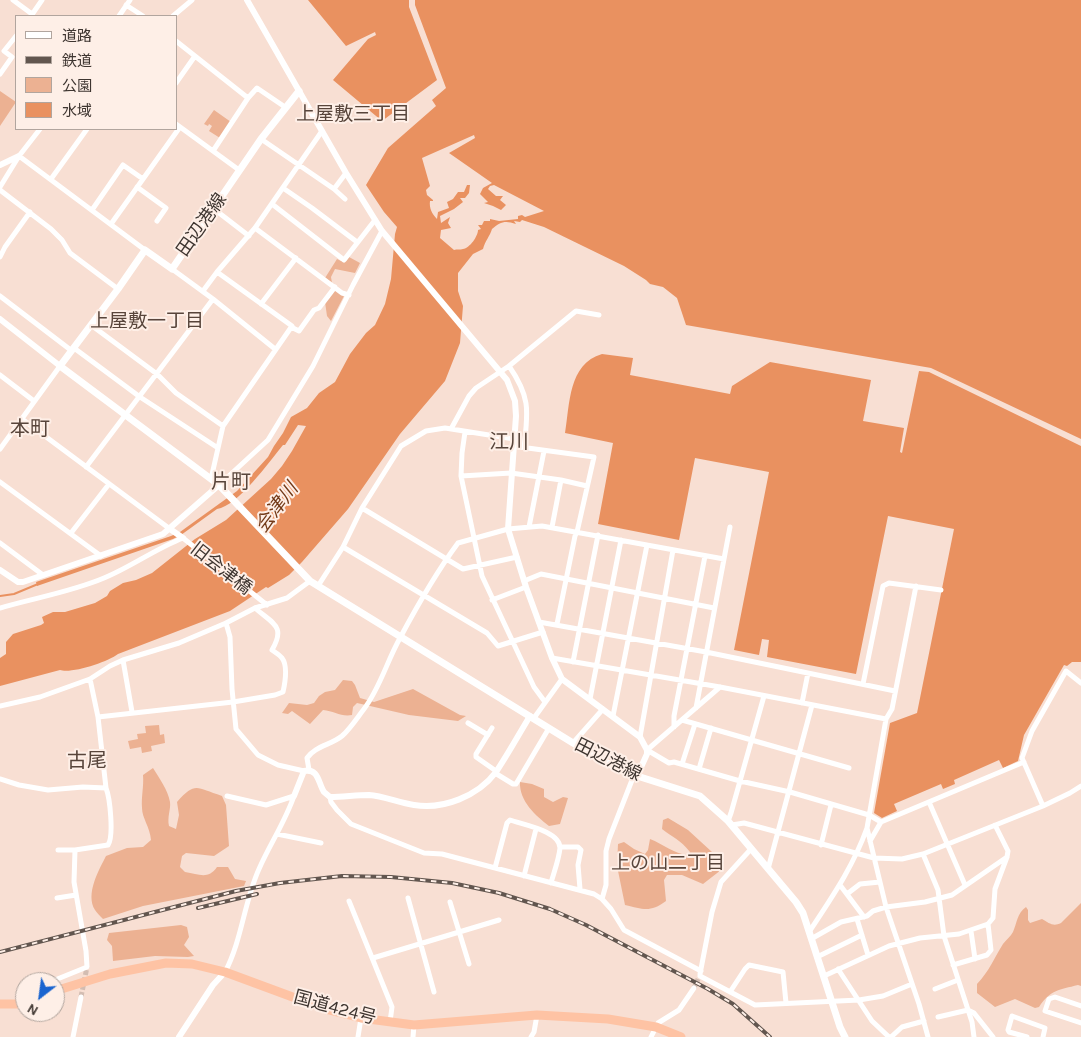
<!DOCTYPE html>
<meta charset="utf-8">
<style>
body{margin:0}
#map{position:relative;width:1081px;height:1037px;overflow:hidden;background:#f8dfd3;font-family:Karla,"Noto Sans JP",sans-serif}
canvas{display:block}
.legend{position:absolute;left:15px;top:15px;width:162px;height:115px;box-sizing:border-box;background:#feefe7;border:1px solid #b1a59e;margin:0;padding:6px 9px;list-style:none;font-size:15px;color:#3e3530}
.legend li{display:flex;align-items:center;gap:10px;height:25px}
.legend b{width:25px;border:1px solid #b1a59e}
.north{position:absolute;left:15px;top:972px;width:50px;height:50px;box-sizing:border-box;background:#feefe7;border:1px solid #b1a59e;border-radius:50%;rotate:210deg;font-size:14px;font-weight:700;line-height:20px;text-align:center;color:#3e3530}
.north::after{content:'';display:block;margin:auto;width:18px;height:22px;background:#1a64cf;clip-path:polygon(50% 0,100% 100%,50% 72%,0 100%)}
</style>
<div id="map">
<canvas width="1081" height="1037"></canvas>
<ul class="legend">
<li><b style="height:6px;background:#fff"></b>道路</li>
<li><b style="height:6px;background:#62564f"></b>鉄道</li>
<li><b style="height:14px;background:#ecb192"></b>公園</li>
<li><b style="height:14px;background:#e99160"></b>水域</li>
</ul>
<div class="north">N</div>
</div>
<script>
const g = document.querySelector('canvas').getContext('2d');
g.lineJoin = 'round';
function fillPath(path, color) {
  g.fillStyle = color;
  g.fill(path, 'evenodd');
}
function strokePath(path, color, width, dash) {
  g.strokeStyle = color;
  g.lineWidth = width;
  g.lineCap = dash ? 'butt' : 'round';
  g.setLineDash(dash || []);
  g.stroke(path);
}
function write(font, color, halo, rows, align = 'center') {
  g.font = font + ' Karla,"Noto Sans JP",sans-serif';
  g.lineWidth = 4;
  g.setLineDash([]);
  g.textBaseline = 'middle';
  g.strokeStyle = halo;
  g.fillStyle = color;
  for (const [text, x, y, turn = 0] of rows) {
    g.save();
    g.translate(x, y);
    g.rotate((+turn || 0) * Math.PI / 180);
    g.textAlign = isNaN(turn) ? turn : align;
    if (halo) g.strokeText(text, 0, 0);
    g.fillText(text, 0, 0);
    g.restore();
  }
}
const green = new Path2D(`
 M0,91l16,11 -16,24z
 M214,110l17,12 -11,16 -11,-7 3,-5 -3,-2 -1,2 -4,-2z
 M349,257l11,6 -5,10 -20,-4 -4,8 1,6 -7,-5 12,-19 4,2h5z
 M335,290l9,6 -13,25 -4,-5 -2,-14z
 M343,680l9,1 3,4 5,13 14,4 39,-13 47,26 6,1 -8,5 -49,-6 -52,-12 -4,4 -1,8c-11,2 -18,-4 -29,-5l-13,14 -18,-13 -4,3 -6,-1 7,-10 18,2 7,-2 5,-7 6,-4 10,-2z
 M159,725l1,10 4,-1 1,9 -14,3 1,5 -10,2 -1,-6 -11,2 -2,-8 10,-2 -1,-5 9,-1 -1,-7z
 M153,768c6,10 15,22 17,34 1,7 -3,15 -1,24l7,3 3,-14 -2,-13c19,-21 19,-14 45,-6l4,9 3,41 -15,10 -28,-3 -4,3 -2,11 5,5c14,2 23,8 32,-5h11l7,12 11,2 -2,5 -101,20 -40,13c-3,-3 -6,-6 -8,-9 -10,-16 4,-40 11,-54l21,-8 16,-1 8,-7c-1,-13 -9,-22 -9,-32 -1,-11 2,-22 1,-33z
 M520,782l12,2 12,5v8l9,5 10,-5 5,1 -8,26 -11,2c-13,-10 -30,-25 -29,-44z
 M668,818l20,12 36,33 -3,7 -18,14 -21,-9h-15l-3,5 2,21c-16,12 -23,8 -41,4l-8,-39 1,-22 6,-2 10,7 11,5 3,-4 2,-11c13,5 24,15 38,16l2,-3c-10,-13 -17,-14 -28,-23l1,-9z
 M1081,903v83l-3,-1c-19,5 -27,4 -39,22l-4,1 -20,-9 -20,8 -18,-14v-9c13,-14 16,-24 26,-40 3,-4 8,-8 10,-12 4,-9 4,-19 13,-25l2,3v10l2,3 12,-4c7,4 11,8 19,4z
 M181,925l6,2 2,10 -5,8 10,11 -6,1 -33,-1 -42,5 -1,-15 -5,-6 2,-7z`);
const water = new Path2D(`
 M308,0h101v7l28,73 -55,41 -49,-41 35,-41 8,-4 -1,-3 -29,14z
 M415,0h666v439l-150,-71 -245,-43 -9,-27 -14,-11 -13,-3 -4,-4 -22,-14 -80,-39 -22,-7 -2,2 -6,-1 2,3c-11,-4 -16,-2 -24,5 -2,7 -7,12 -9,20l-10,5 -15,19v18l5,15 -3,37 -15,38 -45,53 -52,75 -46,53 -13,13 -21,13 -2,-1 -36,24 -112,43c-10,8 -47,20 -58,16l-60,16v-28l6,-4v-12l7,-8 28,-9 3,-2 -2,-6 11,-5h12l30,-9 12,-7 3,-5 13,-8 13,-3 16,-7 43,-34 31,-19 45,-41 11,-13 10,-15 14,-25 -8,-1 -13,20h-2c-14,17 -45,61 -66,64l-36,26 -8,4 -136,47 -1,-4 135,-46 9,-4 57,-41 31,-34 6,-11 9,-13 8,-16 16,-9 12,-15 16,-11 15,-28 16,-21 9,-8 10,-21 6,-25 4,-45 2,-7 -13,-15 -18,-27 22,-37 48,-42 -4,-6 14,-12 -31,-83zM474,135l1,3 -26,15 43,30 -9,5 -3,6 8,8 -4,1 9,3 8,4 5,-5 -6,-5 3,-4h-7l-8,-7 2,-3 4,-1 50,26 -19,6 -3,-2 -4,1v3l-19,2 -9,-2v2h-6l-2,4h-4l3,4 -3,1c0,6 -8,18 -15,19 -3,1 -6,0 -9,1l-14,-12 1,-8 10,-2 -3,-5 2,-6 -9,6 -1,-7 14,-7 9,-7 -3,-4h5l4,-5 1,-8h-3l-3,7h-6l-5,7 -6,3 2,6 -11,4 -1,7c-5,-5 -8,-11 -7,-18h3v-1l-6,-5 -1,-5 4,-4 -8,-28z
 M602,354l31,4 -3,17 100,19 2,-8 38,-24 101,18 -8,41 41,7 -4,24 2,1 17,-82 10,1 152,74v216h-9l-5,4 -3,-1 -40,70 -6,26 -15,7 -4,-8 -45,20 1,4 -12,5 -2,-5 -47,20 3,7 -15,7 -8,-5 16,-90 27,-10 37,-184 -66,-13 -32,158 -89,-17 2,-17 -7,-1 -3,16 -25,-5 35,-178 -74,-14 -16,82 -81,-16 15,-81 -48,-10c5,-29 3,-69 37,-79z`);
const stream = new Path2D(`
 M0,596l14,-2 24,-10`);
const minorTunnel = new Path2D(`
 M694,988l4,-9
 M81,997l6,-30`);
const minor = new Path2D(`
 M13,0l19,14
 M126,5l17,11
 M31,16l11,-16
 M119,16l11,-16
 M173,16l19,-16
 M176,41l72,57 -35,53
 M0,74l12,-17 -8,-6 12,-15
 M176,83l19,-27
 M248,98l9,-10 28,19
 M176,124l63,46
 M261,139l73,50 12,-16
 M19,156l126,94
 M51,179l36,-50
 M0,187l19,-31 21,-27
 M137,187l29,21 -9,13
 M283,188l29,20 45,34
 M334,189l11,10
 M0,190l51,39 11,11 8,13 48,36
 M272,204l72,56 31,-40
 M214,209l35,27
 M92,210l31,-45 20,14
 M111,224l69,-97
 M255,228l87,65 7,2
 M0,257l5,-10 25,-35
 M172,269l41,30 62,50
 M203,291l14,-19 38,-44 67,-97
 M0,296l72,55
 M261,304l35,-46
 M91,325l66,49 19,19 47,33
 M291,327l8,4 15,-21 5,-2 16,-21
 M74,348l66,49 78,51
 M509,366l67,-55 23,4
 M0,375l34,26
 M22,419l148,110
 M451,429l18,-33 7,-8 33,-22c22,32 19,45 15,82
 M465,432l-3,21 -1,23 21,100 52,111 11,15
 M513,446l81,11 -17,75 -2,4 -18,88
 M0,449l60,-83
 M86,467l127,-168
 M461,476l50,-3 50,7 26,6
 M211,479l12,-53 69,-100 -75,-54
 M0,482l101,74
 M219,485l49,-45 45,-74 40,-81 29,-54
 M362,508l101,61 54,-12
 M529,527l15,-76
 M552,527l9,-47
 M71,533l38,-49
 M0,543l43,32
 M343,547l144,86 11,13 45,-14
 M524,581l17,-7 173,34
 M318,586l25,-39 19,-39 39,-62 25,-15 19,-3 69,11
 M916,586l-24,123 -6,10 -19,109 19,79 33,97 9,33
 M492,600l34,-13
 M0,608c34,-10 71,-16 104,-30 27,-11 51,-29 79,-40l84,67
 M539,622l167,30 189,39
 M226,623l4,14 2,52 4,40 22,26 20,10 26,6
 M552,658l168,29 166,32
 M123,660l9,52
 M573,662l25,-127
 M863,684l20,-98 6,-3 52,7
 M720,687l-73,63 22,13 5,-1 66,19 50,11 79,23 12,7
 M590,699l31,-159
 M802,703l6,-30
 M0,706l40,-9 50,-18 20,-13 13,-6 56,-17 47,-20 29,-15 32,-10 23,-17
 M696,708l34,-181
 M613,716l34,-171
 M98,717l135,-15 42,-7 8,-3c2,-9 5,-26 -1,-34 -2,-3 -6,-5 -10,-8 14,-24 1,-26 -17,-42
 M534,718l28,-39
 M682,720l167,48
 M468,723l20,12
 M674,727v-11l31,-160
 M492,728l-16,26v3l20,14
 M640,737l33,-187
 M573,743l30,-34
 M682,764l13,-40
 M699,769l12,-41
 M309,770l-2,-12c8,-12 24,-13 35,-22 8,-7 15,-18 22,-27 16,-21 23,-48 36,-71 16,-30 38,-68 58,-95l50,-14 34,-3 182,33
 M495,773l18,11h3l33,-56
 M0,779l19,6 29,5 35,-3 23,1 -8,-71 -8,-38
 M227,796l39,9 28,-9
 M330,797l1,5 6,8 14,14 73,29 18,1 152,40 8,5 9,10 13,21 77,41
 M929,802l36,83
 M1043,806l-21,-48 10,-27 34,-60 15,12
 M728,821l3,-8 33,-117
 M732,825l12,-2 130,35 28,1 21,-5 120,-48 27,-13 11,-7
 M277,834l44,9
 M870,841l11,-19 143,-60
 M821,845l10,-40
 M560,847h18l3,3 -3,15 2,24
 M58,850h17l33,-5c6,-9 2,-47 -2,-57
 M923,854l15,36 6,46 28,86 2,15
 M495,868l12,-45 3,-3c14,5 50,11 50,28 -1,11 -6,24 -9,35
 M768,869l44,-164
 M524,876l12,-47
 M840,885l24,32
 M847,894l13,-10 20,-2
 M57,898l19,-3
 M408,898l26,94
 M602,899l4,-14v-34l3,-12 25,-64
 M349,901l43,106 -2,15
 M450,902l19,62
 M857,919l11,36
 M971,931l4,28
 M809,932c23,-35 44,-65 58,-104
 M811,939l30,-17 26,-6 6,-5 13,-4 39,-5 27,-7 55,-38
 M817,957l45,-22
 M373,958l126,-38
 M953,965l34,-10 4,-5 -3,-26
 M838,969l34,52 17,16
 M225,972c17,-32 19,-70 34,-103 11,-25 26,-47 35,-73
 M700,974l12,-62 9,-30 30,-33
 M700,976l55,29 104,-5 24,-4 29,-12
 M824,976l65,-30 31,-8 39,-4 29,-10 5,-6 2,-29 12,-32 1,-6 -13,-26
 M50,982l37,-15 -1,-16 -12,-69 1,-32
 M935,989l23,-9
 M730,992l15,-23 4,-4 34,7 3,31
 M1081,1006l-26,-9 -6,2 -4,12 36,12
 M938,1017l30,-7 6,3 19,24
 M73,1037l8,-40
 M358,1037l3,-19
 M413,1037l1,-12
 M531,1037l3,-5 3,-17
 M651,1037l7,-14 21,-13 15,-22
 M891,1037l11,-10 22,-6
 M1027,1037l-18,-5 -1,-2 4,-14 33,12 -2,9`);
const tertiary = new Path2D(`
 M247,0l99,173 36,58 125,149 8,21 1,15 -8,113 18,58 26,71 10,21 78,58 7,13v4l-10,22
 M0,165l19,-9
 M0,319l60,47
 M170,529l13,9
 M0,570l18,12h5l140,-48 56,-49
 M294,796l10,-25c15,-3 14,12 20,21 0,0 6,5 6,5 13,0 26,-2 39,-2 15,1 30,8 45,10 29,5 64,-9 82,-33 12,-18 23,-38 34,-56
 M179,1037l34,-52 12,-13`);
const secondary = new Path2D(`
 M299,91l-38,48 -89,130 -27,-19 -27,39 -58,77 159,119 91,96 263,162 45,26 16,6 66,21 28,25 68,81 7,11 37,114 5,10`);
const trunk = new Path2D(`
 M55,991l55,-17 56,-11 26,1 33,8 100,37 36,9 53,7 123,-10 71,4 48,8 25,10
 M0,1004h17l8,-3`);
const rail = new Path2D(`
 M198,908l59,-14
 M0,952l236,-61 44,-8 62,-7 49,1 61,6 47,10 51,16 36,16 122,64 25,15 37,33`);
const streetNames = [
 ["田辺港線",202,225,-55],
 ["旧会津橋",221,569,38],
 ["田辺港線",608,760,27],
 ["国道424号",335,1008,15]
];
const neighbourhoodNames = [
 ["上屋敷三丁目",353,115],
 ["上屋敷一丁目",147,322],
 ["上の山二丁目",668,864]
];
const waterNames = [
 ["会津川",277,508,-53]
];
const quarterNames = [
 ["本町",30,429],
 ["江川",509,442],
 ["片町",231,482],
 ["古尾",87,761]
];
fillPath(green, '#ecb192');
fillPath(water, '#e99160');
strokePath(stream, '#e99160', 2);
strokePath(minorTunnel, '#d3bdb2', 5, [5, 2.5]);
strokePath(minor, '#fff', 5);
strokePath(tertiary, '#fff', 6);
strokePath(secondary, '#fff', 7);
strokePath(trunk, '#fec3a4', 9);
strokePath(rail, '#62564f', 4);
strokePath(rail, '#feefe7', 2, [5.5]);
write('18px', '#3e3530', '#feefe7', streetNames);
write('19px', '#58453b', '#feefe7', neighbourhoodNames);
write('italic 19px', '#733a18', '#feefe7', waterNames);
write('20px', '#58453b', '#feefe7', quarterNames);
</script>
